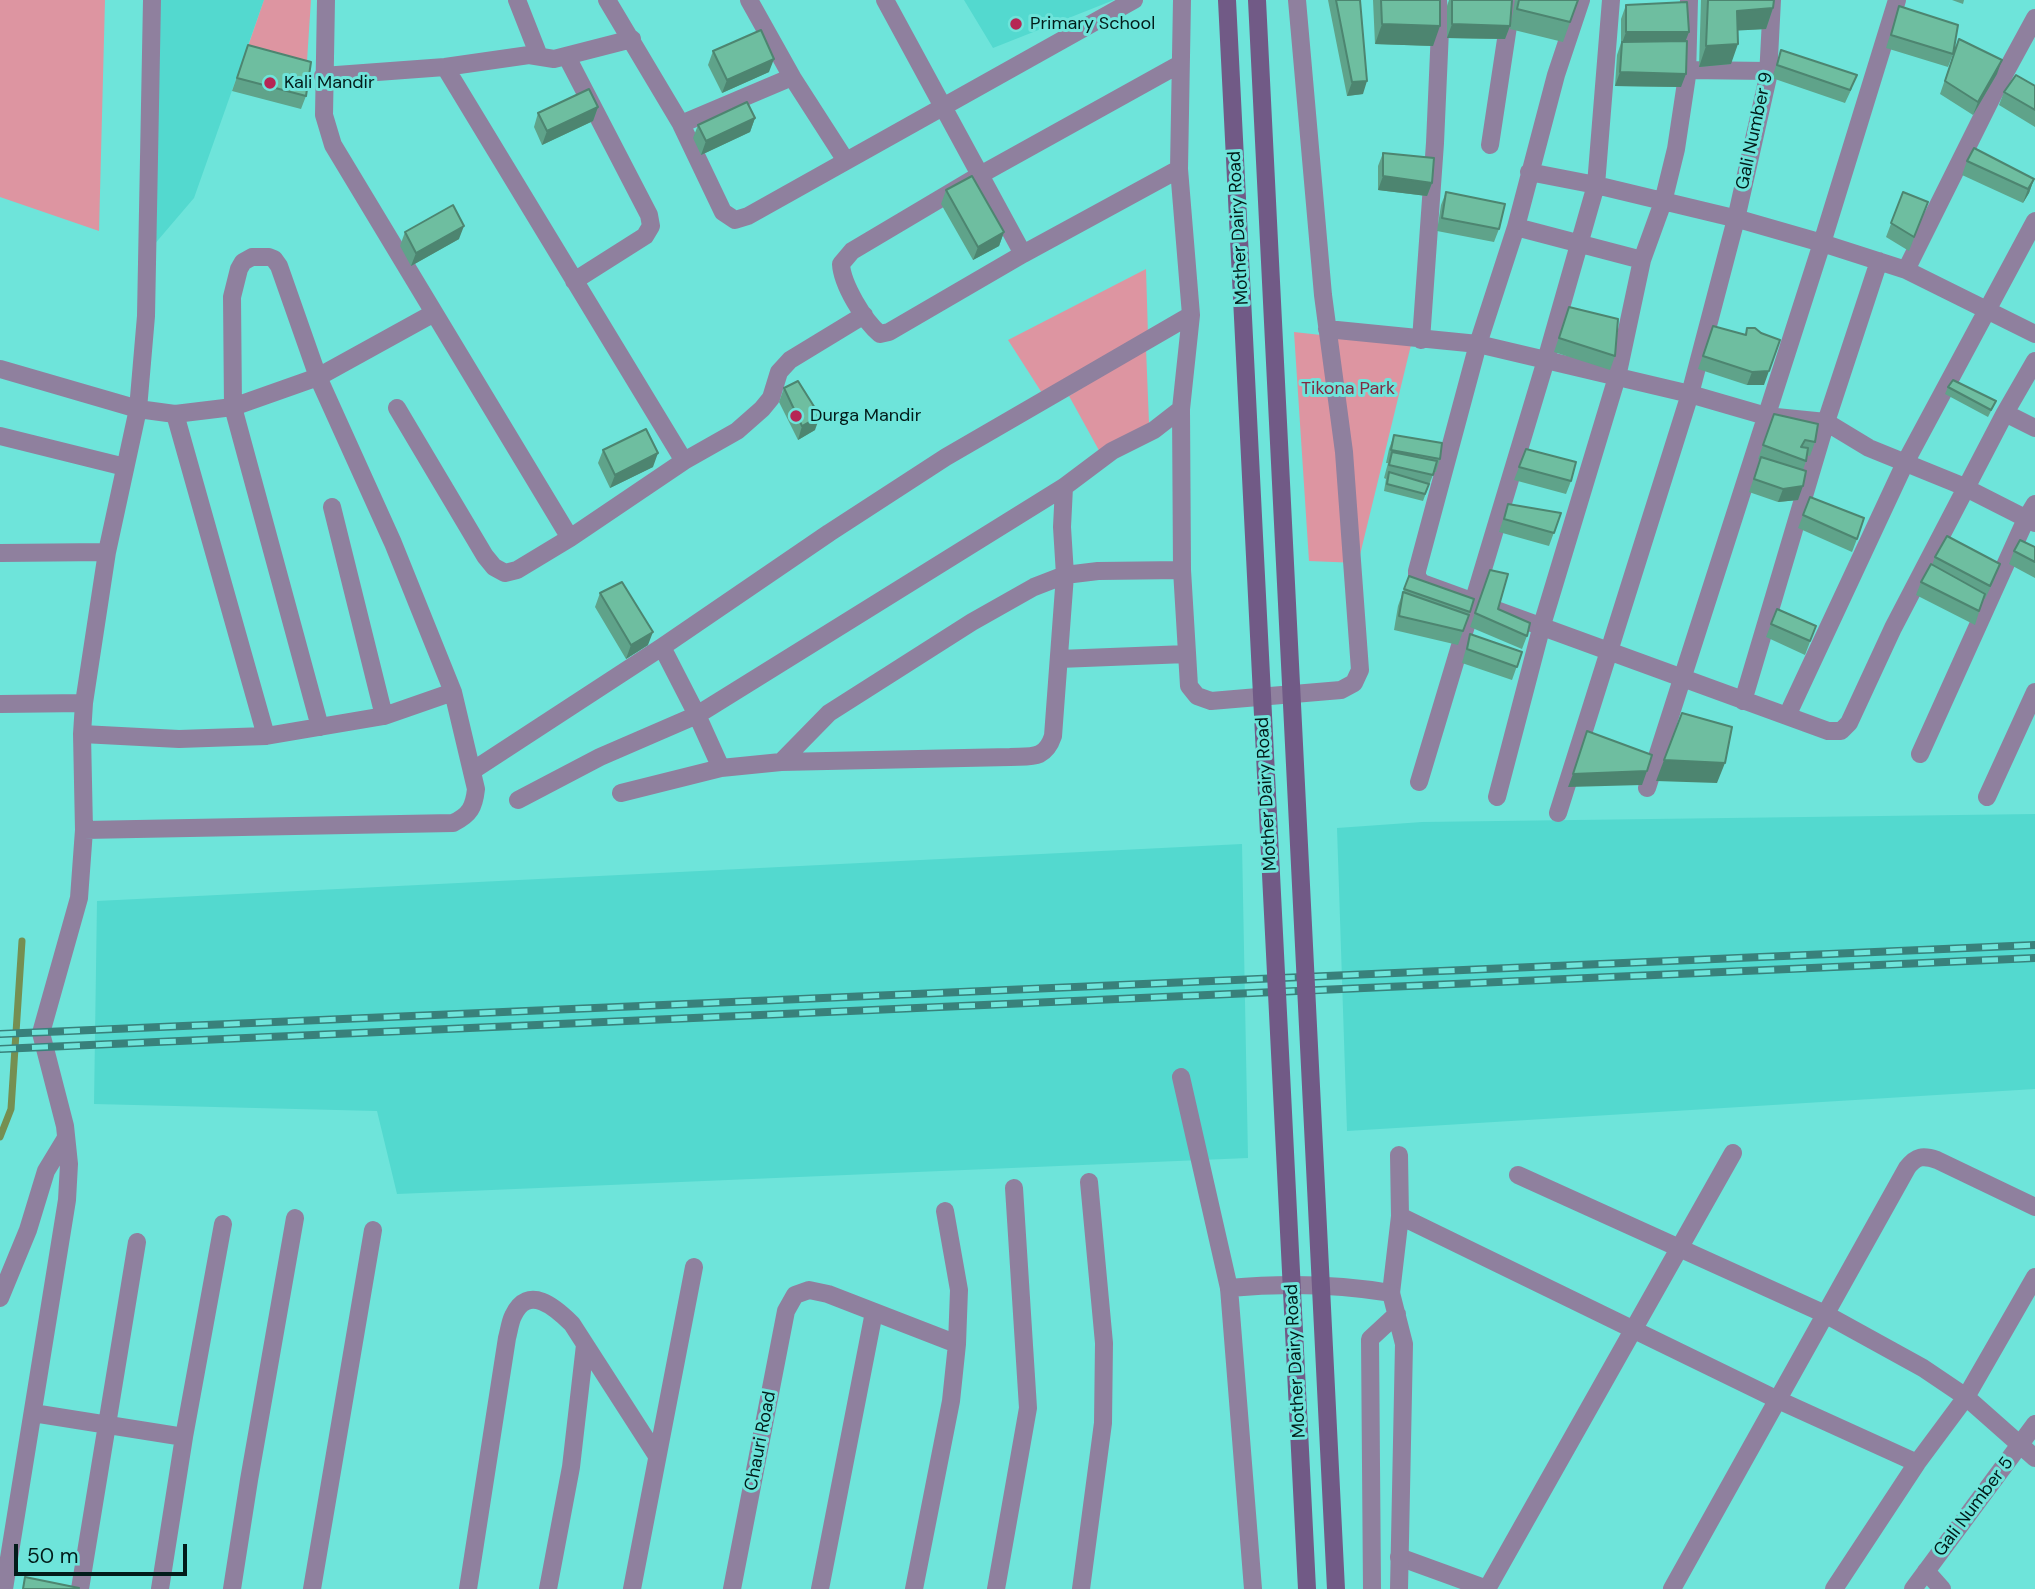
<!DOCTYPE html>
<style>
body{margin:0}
#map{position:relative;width:2035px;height:1589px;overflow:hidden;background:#6ee4da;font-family:"DM Sans",sans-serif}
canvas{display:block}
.scale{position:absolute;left:14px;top:1544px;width:173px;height:32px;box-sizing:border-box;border:4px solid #021c1a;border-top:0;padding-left:9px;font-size:21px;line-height:24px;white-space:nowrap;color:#021c1a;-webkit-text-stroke:5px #6ee4da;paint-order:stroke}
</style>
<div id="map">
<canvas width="2035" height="1589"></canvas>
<div class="scale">50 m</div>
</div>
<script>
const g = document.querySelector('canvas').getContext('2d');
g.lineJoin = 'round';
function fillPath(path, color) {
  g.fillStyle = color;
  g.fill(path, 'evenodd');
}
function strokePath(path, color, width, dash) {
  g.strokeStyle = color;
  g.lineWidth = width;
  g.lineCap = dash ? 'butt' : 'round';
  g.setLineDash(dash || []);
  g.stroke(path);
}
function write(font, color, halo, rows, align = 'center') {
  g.font = font + ' "DM Sans",sans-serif';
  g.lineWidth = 6;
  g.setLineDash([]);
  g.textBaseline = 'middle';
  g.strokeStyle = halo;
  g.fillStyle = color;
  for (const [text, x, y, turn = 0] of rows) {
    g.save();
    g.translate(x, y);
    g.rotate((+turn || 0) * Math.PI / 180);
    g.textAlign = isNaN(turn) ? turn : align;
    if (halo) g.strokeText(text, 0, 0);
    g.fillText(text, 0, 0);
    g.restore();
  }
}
const built = new Path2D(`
 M157,0h107l-70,198 -47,55z
 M964,0h150l-121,48z
 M2035,814v275l-688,42 -10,-303 85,-6z
 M1242,844l6,314 -851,36 -20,-83 -283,-7 3,-203z`);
const green = new Path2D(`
 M0,0h105l-6,231 -99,-34z
 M264,0h47l-5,76 -62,-18z
 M1146,269l2,66 -106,58 -34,-53z
 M1294,332l117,13 -53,218 -49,-2z
 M1146,348l3,75 -48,31 -32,-58z`);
const stream = new Path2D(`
 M0,1137l11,-28 11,-168`);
const minor = new Path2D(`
 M326,0l-2,115 9,30 237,393
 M517,0l22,56
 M607,0l74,124 42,88 12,8 13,-4 386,-216
 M885,0l138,254
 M1182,0l-3,169 12,146 -10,94 1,161 7,116 8,10 14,5 130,-11 13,-7 6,-13 -16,-218 -21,-157 -26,-295
 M1581,0l-25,75 -40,152 -38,117 -61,227v6l5,6 406,148h13l8,-8 44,-95 112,-215 30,-52
 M567,57l82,158 2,11 -6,10 -71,45
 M445,67l239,394
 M1688,70l80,1
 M323,76l122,-9 84,-12 25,4 78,-20
 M792,77l54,84
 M681,124l111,-47 -43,-77
 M1490,145l22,-145
 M1179,169l-156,85 -134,78 -9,2c-16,-13 -38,-50 -39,-70l11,-13 128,-76 200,-111
 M1529,172l67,13 146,35 80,23 84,27 129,64
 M1516,227l126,33
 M1906,270l87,-175 42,-77
 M1327,329l151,15 212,50 76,22 60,6 43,26 91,37 75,38
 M1421,340l14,-197 5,-113 -2,-30
 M0,369l138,40 37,5 58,-7 85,-30 116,-64
 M397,408l88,148 9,11 11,6 12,-3 53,-32 114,-77 53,-30 25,-22 9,-11 8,-26 11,-12 74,-45
 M2005,413l30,15
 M175,414l91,322
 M0,436l125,31
 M332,507l52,209
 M0,553l107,-1
 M662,647l35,68 24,53
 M1059,659l128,-5
 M1743,701l83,-279 53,-161
 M0,704l84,-1
 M1787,716l118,-253 130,-242
 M320,727l-87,-320 -1,-110 7,-28 4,-7 9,-5h17l5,2 5,7 39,111 75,166 60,149
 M82,734l97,5 87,-3 118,-20 69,-24 23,97c-2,18 -6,26 -23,34l-369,7
 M1920,754l106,-235 9,-15
 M781,762l48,-49 143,-91 62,-35 31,-12 33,-4 84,-1
 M472,771l190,-124 167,-114 117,-76 245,-142
 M1419,782l127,-422 50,-175 15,-185
 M1647,788l175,-545 75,-243
 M621,793l100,-25 60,-6 229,-5c21,-1 35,3 43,-21l12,-161 -3,-48 2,-40
 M1497,797l45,-172 75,-248 25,-117 21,-58 13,-53 11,-73 2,-76
 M1987,797l48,-105
 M518,800l82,-43 97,-42 367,-228 48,-36 42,-21 27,-21
 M1558,813l132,-419 46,-175 32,-142 4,-77
 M1181,1077l48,211
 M1518,1175l307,139 98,54 43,29 69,61
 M1400,1216l376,183 141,64
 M1391,1293l9,-77 -1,-61
 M0,1298l28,-68 18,-59 20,-33
 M33,1413l151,24
 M1399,1557l88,32 246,-436
 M1926,1571l16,18
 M4,1589l63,-389 2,-36 -4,-38 -24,-93 38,-135 5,-68 -2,-96 2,-31 23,-151 31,-143 8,-93 6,-316
 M80,1589l57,-347
 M160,1589l24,-152 39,-213
 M232,1589l17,-109 46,-262
 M312,1589l61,-359
 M468,1589l39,-251c2,-7 3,-16 6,-22 15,-33 43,-8 59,8l85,132
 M548,1589l23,-122 14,-122
 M632,1589l62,-322
 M732,1589l54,-278 9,-16 14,-5 19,4 129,50
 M820,1589l54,-277
 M914,1589l37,-188 6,-57 2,-54 -14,-79
 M996,1589l32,-181 -14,-220
 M1081,1589l22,-166 1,-80 -15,-161
 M1672,1589l235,-421c9,-12 16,-13 30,-8l98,47
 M1834,1589l83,-126 49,-66 69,-120
 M1913,1589l122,-165`);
const tertiary = new Path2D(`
 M1253,1589l-24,-301c54,-5 109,-4 162,5l13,51 -5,245
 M1372,1589l-2,-250 27,-25`);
const rail = new Path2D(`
 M0,1034l2035,-89
 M0,1049l2035,-91`);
const secondaryBridge = new Path2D(`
 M1227,0l80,1589
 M1257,0l79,1589`);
const wall = new Path2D(`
 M1328,0h32l3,94 -16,2z
 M1373,0h67l-7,46 -58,-2z
 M1449,0h63l-2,26 -5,13 -58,-1v-32z
 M1515,0h63l-15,42 -53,-13z
 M1701,0h73l-1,8 -7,21 -28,1 -7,34 -32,3z
 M1952,0h12l-1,4z
 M1626,5l63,27 -4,9 -4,46 -66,-1 2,-31 4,-12v-24z
 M1899,6l54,48 -5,13 -62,-19z
 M1959,39l38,35 -24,41 -33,-21z
 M248,45l58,51 -5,13 -69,-18z
 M1781,50l71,38 -7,15 -73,-25z
 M713,51l56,21 -47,21 -14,-28z
 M2035,86v41l-36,-22 5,-13z
 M598,107l-5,14 -51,24 -8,-18 4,-14z
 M755,118l-5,14 -49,23 -8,-17 5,-13z
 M1383,153l49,30 -5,13 -49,-6v-24z
 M1967,161l67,18 -5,14 -6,10 -61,-28z
 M946,190l58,42 -5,14 -26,14 -32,-56z
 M1446,192l53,37 -5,13 -57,-11 4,-26z
 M1903,192l20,23 -14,36 -23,-14z
 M405,232l54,7 -48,27 -11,-20z
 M1569,307l46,49 -5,14 -56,-18z
 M1713,326l32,9 2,-7 17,57h-17l-49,-16z
 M1948,387l48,14 -8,16 -43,-23z
 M784,388l31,42 -17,10 -19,-38z
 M1774,414l41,28 -5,14 -3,-1 -1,6 -3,9 -5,30 -20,2 -29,-10 11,-32 -2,-1z
 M1394,435l46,24 -4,13h-2l-11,29 -39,-10 2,-12 -2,-1 4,-15h-2l3,-14z
 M1526,449l45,32 -5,13 -52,-14z
 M603,450l50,17 -43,21 -12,-25z
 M1810,497l47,42 -5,13 -54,-24z
 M1508,504l53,9 -12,33 -50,-14z
 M2035,547v31l-26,-14 5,-13z
 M1935,557l60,21 -10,21h-2l-8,26 -59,-30 5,-13 11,-17z
 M1490,570l8,39 29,27 -5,13 -52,-22z
 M1404,589l70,10 -5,16 -11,30 -64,-15 4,-24z
 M600,593l48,52 -22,14 -31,-52z
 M1771,624l45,2 -11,29 -39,-18z
 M1470,634l52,18 -10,28 -50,-17z`);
const shadedWall = new Path2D(`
 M1773,8l-7,21 -36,2 7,-20z
 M1382,24l58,2 -7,20 -58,-2z
 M1452,24l58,2 -5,13 -58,-1z
 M1626,32h63l-5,13 -63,1z
 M1738,44l-7,20 -32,3 7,-21z
 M774,59l-5,13 -47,21 5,-13z
 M2002,60l-5,14 -24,41 5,-13z
 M1620,72l66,2 -5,13 -66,-1z
 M1367,81l-4,13 -16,2 5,-14z
 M598,107l-5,14 -51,24 5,-14z
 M755,118l-5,14 -49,23 5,-14z
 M1383,176l49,7 -5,13 -49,-6z
 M2034,179l-5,14 -6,10 5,-14z
 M464,226l-5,13 -48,27 5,-13z
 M1004,232l-5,14 -26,14 5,-13z
 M1769,371l-5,14h-17l5,-13z
 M820,416l-5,14 -17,10 4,-14z
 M658,453l-5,14 -43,21 5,-13z
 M1803,486l-5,14 -20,2 5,-13z
 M653,632l-5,13 -22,14 5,-14z
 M1664,760l61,3 -8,20 -61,-2z
 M1647,771l-5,14 -74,2 5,-13z`);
const building = new Path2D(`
 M1336,0h24l7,81 -15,1z
 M1381,0h59v26l-58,-2z
 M1452,0h60l-2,26 -58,-2z
 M1519,0h59l-8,22 -53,-13z
 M1708,0h66l-1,8 -36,3 1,33 -32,2z
 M1687,2l2,30h-63v-27z
 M1899,6l59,19 -5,29 -62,-19z
 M761,30l13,29 -47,21 -14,-29z
 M1959,39l43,21 -24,42 -33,-21z
 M1687,41l-1,33 -66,-2 2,-30z
 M248,45l63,17 -5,34 -69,-18z
 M1781,50l76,25 -7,15 -73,-25z
 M2016,75l19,11v24l-31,-18z
 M589,89l9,18 -51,24 -9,-18z
 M747,102l8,16 -49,23 -8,-16z
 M1974,148l60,31 -6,10 -61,-28z
 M1383,153l51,5 -2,25 -49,-7z
 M972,176l32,56 -26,15 -32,-57z
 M1446,192l59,12 -6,25 -57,-11z
 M1903,192l25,10 -14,35 -23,-14z
 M453,205l11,21 -48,27 -11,-21z
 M1569,307l49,12 -3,37 -56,-18z
 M1713,326l33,9 1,-7h8l6,5 19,7 -11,31 -17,1 -49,-16z
 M1953,380l43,21 -5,9 -43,-23z
 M798,381l22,35 -18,10 -18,-38z
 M1774,414l44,10 -3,18 -10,-2 -4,7 7,1 -2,13 -43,-16z
 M646,429l12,24 -43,22 -12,-25z
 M1394,435l48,8 -2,16 -49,-9z
 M1526,449l50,13 -5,19 -52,-14z
 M1392,452l45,9 -4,14 -44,-10z
 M1761,457l45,14 -3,15 -20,3 -29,-10z
 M1389,472l40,12 -4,10 -38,-10z
 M1810,497l54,21 -7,21 -54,-24z
 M1508,504l53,9 -7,20 -50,-14z
 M1947,536l53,28 -10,22 -55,-29z
 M2020,540l15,7v15l-21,-11z
 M1931,564l54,30 -6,17 -58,-29z
 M1490,570l18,4 -10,35 32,14 -3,13 -52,-23z
 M1409,576l65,23 -4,13 -66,-23z
 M622,582l31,50 -22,13 -31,-52z
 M1403,592l66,23 -6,16 -64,-15z
 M1777,609l39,17 -6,15 -39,-17z
 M1470,634l52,18 -5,15 -50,-18z
 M1682,713l50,14 -7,36 -61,-3z
 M1587,731l65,24 -5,16 -74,3z
 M25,1577l54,11 -1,1h-55z`);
const markers = [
 [1016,24,7,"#b62654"],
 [270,83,7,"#b62654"],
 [796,416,7,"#b62654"]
];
const poiNames = [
 ["Primary School",1030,24],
 ["Kali Mandir",284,83],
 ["Durga Mandir",810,416]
];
const streetNames = [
 ["Gali Number 9",1755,131,-78],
 ["Mother Dairy Road",1239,228,-93],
 ["Mother Dairy Road",1267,794,-93],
 ["Mother Dairy Road",1296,1361,-93],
 ["Chauri Road",761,1441,-79],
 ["Gali Number 5",1974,1507,-53]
];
const parkNames = [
 ["Tikona Park",1348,389]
];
fillPath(built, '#53d9cf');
fillPath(green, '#dd95a1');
strokePath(stream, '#758f52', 7);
strokePath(minor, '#8f809e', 18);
strokePath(tertiary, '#8f809e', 18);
strokePath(rail, '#38817b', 8);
strokePath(rail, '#6ee4da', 5, [16]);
strokePath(secondaryBridge, '#715a86', 18);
fillPath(wall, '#5fa38a');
fillPath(shadedWall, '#4d8570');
fillPath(building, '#6ebea0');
strokePath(building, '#4d8570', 2);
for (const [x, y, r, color] of markers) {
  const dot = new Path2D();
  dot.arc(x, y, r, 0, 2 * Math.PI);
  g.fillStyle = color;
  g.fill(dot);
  strokePath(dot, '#6ee4da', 2.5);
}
write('18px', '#021c1a', '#6ee4da', poiNames, 'left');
write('18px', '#021c1a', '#6ee4da', streetNames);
write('18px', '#812a41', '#6ee4da', parkNames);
</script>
